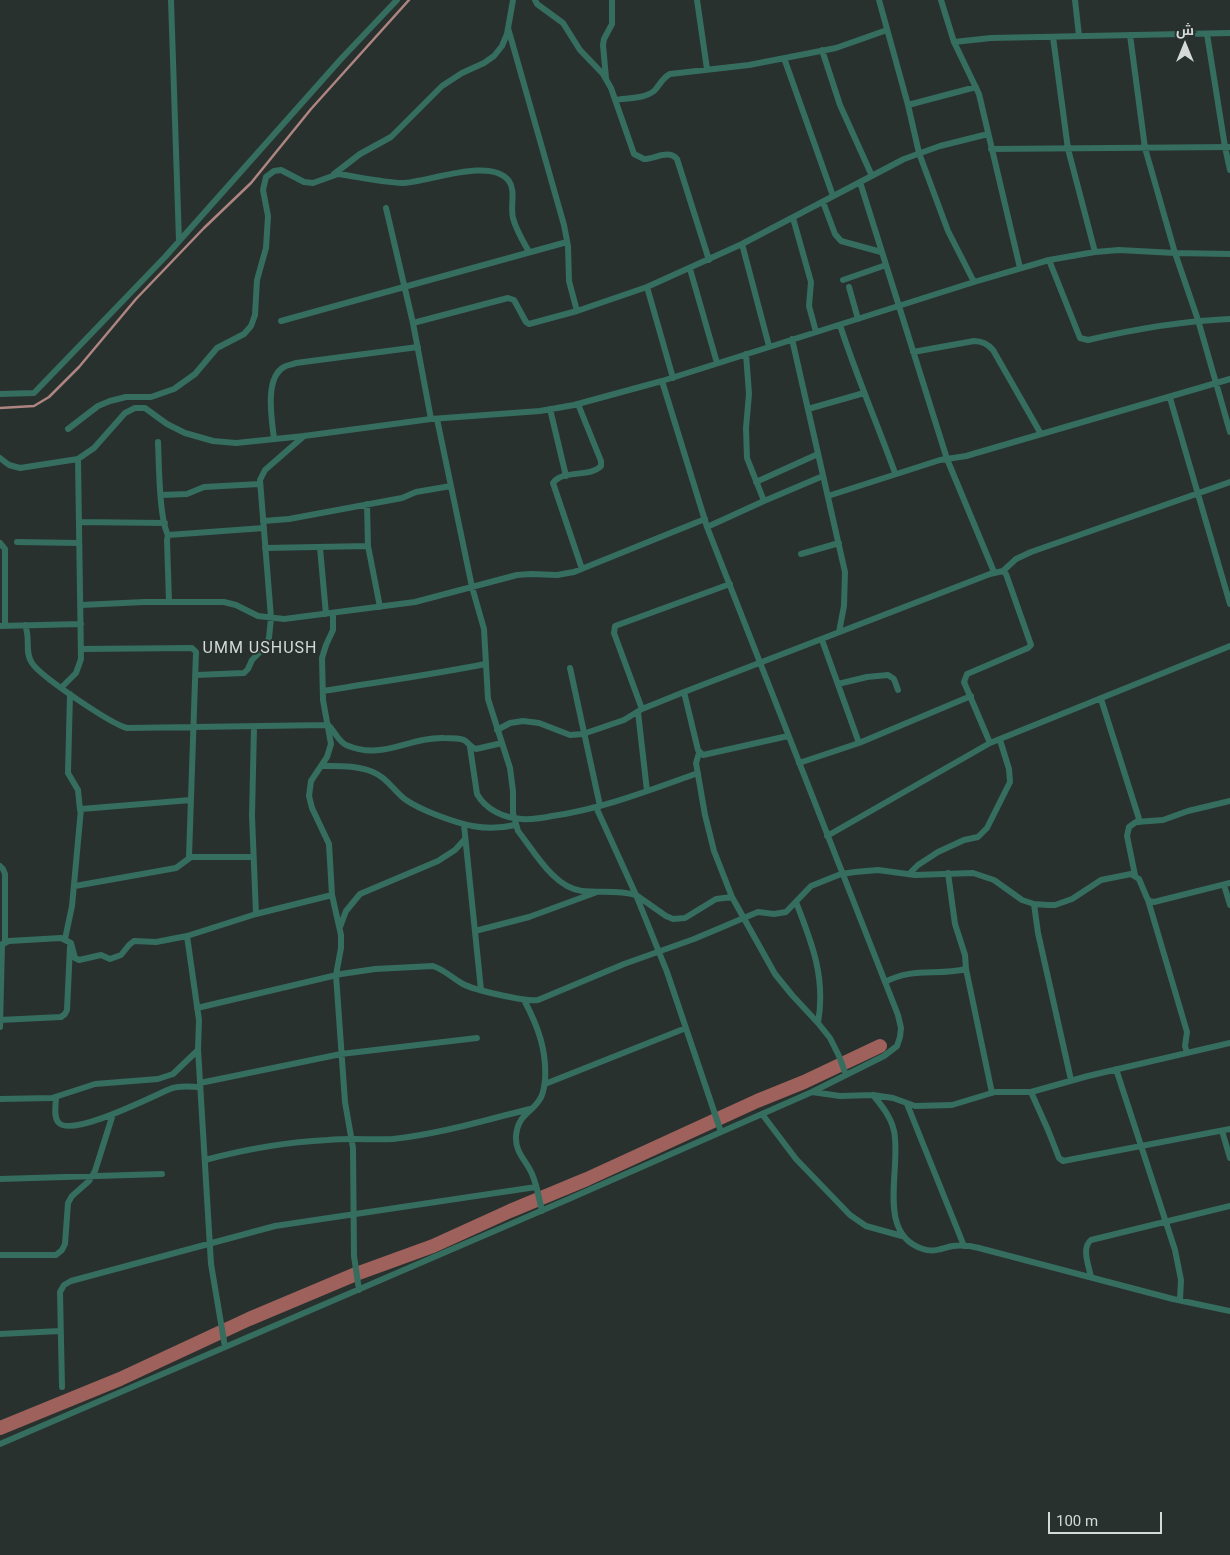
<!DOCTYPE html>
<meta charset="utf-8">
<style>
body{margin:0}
#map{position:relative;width:1230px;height:1555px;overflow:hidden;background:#28312e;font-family:Roboto,Cairo,sans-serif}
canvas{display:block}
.north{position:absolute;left:1160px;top:20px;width:50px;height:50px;-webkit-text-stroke:4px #28312e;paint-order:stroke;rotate:0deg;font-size:14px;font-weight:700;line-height:20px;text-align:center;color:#d5dad8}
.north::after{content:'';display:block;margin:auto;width:18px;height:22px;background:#d5dad8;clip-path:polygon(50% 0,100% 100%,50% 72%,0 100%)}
.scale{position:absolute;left:1048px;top:1512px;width:114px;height:22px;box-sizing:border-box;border:2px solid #d5dad8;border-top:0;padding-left:6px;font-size:15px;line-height:18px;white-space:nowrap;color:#d5dad8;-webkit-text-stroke:4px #28312e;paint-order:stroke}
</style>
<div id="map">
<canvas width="1230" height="1555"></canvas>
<div class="north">ش</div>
<div class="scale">100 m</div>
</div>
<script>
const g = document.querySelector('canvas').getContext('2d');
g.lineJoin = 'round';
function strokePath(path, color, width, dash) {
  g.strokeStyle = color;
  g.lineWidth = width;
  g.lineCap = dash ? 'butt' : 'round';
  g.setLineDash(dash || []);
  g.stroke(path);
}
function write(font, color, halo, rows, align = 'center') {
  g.font = font + ' Roboto,sans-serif';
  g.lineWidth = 4;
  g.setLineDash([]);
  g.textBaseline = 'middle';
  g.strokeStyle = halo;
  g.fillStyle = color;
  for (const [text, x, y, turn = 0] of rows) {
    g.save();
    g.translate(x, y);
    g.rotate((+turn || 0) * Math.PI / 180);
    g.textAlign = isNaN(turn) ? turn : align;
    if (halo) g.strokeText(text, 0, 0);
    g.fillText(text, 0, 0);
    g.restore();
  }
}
const stream = new Path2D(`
 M0,408l34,-2 15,-9 30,-30 57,-68 68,-71 47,-45 60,-74 98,-109`);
const river = new Path2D(`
 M0,1428l120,-49 129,-60 107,-45 77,-28 77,-35 77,-32 170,-78 47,-19 76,-36`);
const minor = new Path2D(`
 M171,0l8,241
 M535,0l2,4 26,19 17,27 23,24 8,14 23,66 10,5c11,0 24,-10 33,0l32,101
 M697,0l10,69
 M879,0l29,105 11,48 29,78 26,51
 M941,0l13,42 25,52 41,174
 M1075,0l4,36
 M508,28l56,197 4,21 1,35 8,30
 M1207,34l18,113 5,23
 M1130,35l15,113 30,105 23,67 32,112
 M1053,37l15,112 27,103
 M954,42l37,-4 239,-5
 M822,50l18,55 32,71
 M784,58l49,138
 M606,78l-3,-33 1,-6 8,-15v-24
 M615,100c12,-2 29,-1 39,-9 6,-6 8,-13 16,-17l79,-9 87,-17 51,-18
 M908,105l68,-18
 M991,149l239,-2
 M334,174l26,-20 31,-17 51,-51 20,-13 22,-10 10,-7 8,-10 5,-12 6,-34
 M860,182l87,277 47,113
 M823,202l12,32 6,7 40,11
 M386,208l27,115 18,96
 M793,218l18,64 -2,24 7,26
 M742,244l27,102
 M1049,260l31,78 8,2c47,-11 94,-19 142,-21
 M690,269l27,94
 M843,280l43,-15
 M647,287l26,91
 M849,287l9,32
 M281,321l286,-79
 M413,323l95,-25 6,2 12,22 3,2 48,-13 70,-24 95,-43 162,-85 36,-13 48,-12
 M840,325c16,50 37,98 55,148
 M792,339l53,233 -1,34 -5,26
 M913,352l61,-11c8,0 14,3 19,9l48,84
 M746,354l3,40 -3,34 1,30 17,43
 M0,394l34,-1 131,-136 176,-198 56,-59
 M1170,398l60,206
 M578,404l23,57v5c-11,12 -38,3 -48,17l29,86
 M550,409l16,67
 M808,409l56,-16
 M437,419l35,168 12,42 4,70 22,69 3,23v22l5,18c16,20 36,57 64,60 18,2 36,-1 54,4l31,77 54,160
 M68,429l30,-23 12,-5 16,-4h25l23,-8 21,-15 22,-26 27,-14 7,-8 4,-11 2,-35 9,-32 2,-32 -5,-26 3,-13 8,-6 7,-1 23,12 9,1 25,-9c21,3 43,8 64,9 24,0 89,-27 107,-2 7,10 1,25 4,37 3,12 10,23 16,34
 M274,439c-2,-19 -10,-61 10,-72 3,-2 8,-2 12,-4l122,-16
 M158,442c1,21 1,76 10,93
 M0,458l9,7 11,3 58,-9 16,-11 31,-35 10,-5h10l22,16 18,9 28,8 23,2 68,-7 127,-17 109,-8 34,-6 88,-24 312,-99 75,-22 46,-8 24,-2 56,3 55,1
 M756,482l62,-28
 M161,495l26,-1 17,-7 56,-3
 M828,496l112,-36 26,-4 264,-77
 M367,504l1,42 12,61
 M263,521l26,-2 113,-21 14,-6 35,-6
 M79,522l86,1
 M707,527l57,-26 59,-25
 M17,542l62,1
 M0,543l5,6v77
 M265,548l103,-2
 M320,548l6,66
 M801,554l38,-11
 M1003,571l13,-12 15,-7 199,-70
 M169,602l-2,-62 1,-5 96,-7
 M81,605l63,-3h80l12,3 22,11 26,3 131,-17 102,-27 14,-1 26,1 17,-3 131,-53
 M333,613v17l-7,15 -4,13 1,42 8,44 -4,13 -16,24 -2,15 3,12 17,36 3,51 9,40v13l-5,27 9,127 8,46 1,108 5,34
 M25,625c6,13 -1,27 7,38 8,13 79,61 95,65l201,-3c7,6 9,15 18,20 37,16 61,-8 98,-7 6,0 15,0 20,2 5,3 6,7 12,9l26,-6
 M0,626l81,-2
 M822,640l37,103
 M81,649l111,-1 4,4 -7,205
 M570,668l30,138
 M196,675l48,-2 4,-4 4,-9 13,-13 4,-9 2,-20 -11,-138 5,-10 39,-34
 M838,684l29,-7 21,-2 6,4 4,11
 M62,687l14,-14 5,-14 -3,-200
 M323,691c54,-9 108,-16 162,-27
 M684,692l14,58 5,5 85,-19
 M70,694l-2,79 10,17 2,20
 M1101,699l39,123
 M642,709l-28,-76 1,-7 115,-42
 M638,712l9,79
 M254,727l-2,89 4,98
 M497,730l13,-7 13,-2 16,2 31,12 13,-1 41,-14 18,-11 42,-17 306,-118 13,-3 3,3 25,71 -3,3 -61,26 -3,8 26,61
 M470,747l7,47c9,16 27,24 45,25 10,1 20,-1 30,-3 50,-7 98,-26 146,-43
 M699,753l-3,10 9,52 9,36 18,46 43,77 17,21 26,28 12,15 9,18 7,19
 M799,763l60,-20 112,-47
 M321,766c17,0 38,-1 54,7 12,5 20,19 31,27 9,6 18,10 28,14 28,11 51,18 81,11
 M596,807l40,88 30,21 7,3 12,-1 31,-19 16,-2
 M464,825l17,165
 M827,836l163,-93 240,-97
 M0,866l3,3 2,5v69
 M948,873l7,51 10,31 1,14 26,124
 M909,874l9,-9 20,-13 26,-12 14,-3 9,-9 23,-46 -1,-13 -9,-29
 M1135,875l-8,-39 2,-9 7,-5 27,-2 25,-9 42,-10
 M1224,885l6,20
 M75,886l101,-18 15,-11h62
 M1148,900l39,132 -2,14 2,7
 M796,902c16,41 30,76 22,121
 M1034,904l4,29 33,147
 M340,927l6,-16 14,-17 78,-33 17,-11 10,-11
 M475,931l54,-14 68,-25
 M187,936l12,84 -1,29 13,215 14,83
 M65,939l7,-33 9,-97 110,-9
 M0,945l9,-4 52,-3 10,5 4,15 4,2 22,-5 9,4 11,-4 8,-10 5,-4 22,1 31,-6 69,-22 76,-19
 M885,982c28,-15 52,-6 81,-13
 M524,1000c14,26 23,51 21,80 -1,7 -1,13 -5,19 -9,15 -22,15 -24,37 -1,17 10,24 16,38 5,11 7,25 10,37
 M197,1008l144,-34 34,-5 58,-3c12,4 19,12 30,18 11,6 63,18 75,16l86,-36 70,-25 64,-27 16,2 12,-2 25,-26 30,-12 14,-2 23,-2 37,5 58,-2 21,7 28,20 12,4 14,1h7l17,-6 29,-19 30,-6 8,5 8,19 2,3 5,1 76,-19
 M0,1020l61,-3 4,-3 2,-4 3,-63
 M0,1027l2,-82
 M1116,1069l59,181 6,30 -1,20
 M200,1083l141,-29 136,-16
 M545,1084l141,-56
 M812,1092l28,4 33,-1 20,3 22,8 37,-1 43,-13h36l57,-16 142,-33
 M1031,1092l17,38 11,28 4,3 167,-32
 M873,1095c9,11 18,22 21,36 8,36 -19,103 29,118 11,4 19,-1 30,-3 9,-1 18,0 26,2l194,51 57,12
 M56,1097c0,7 -3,21 3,26 14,14 94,-27 111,-34 9,-4 21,-2 30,-2
 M0,1099l52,-1 43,-14 63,-5 15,-5 25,-24
 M907,1104l57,142
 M762,1114l34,45 54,56 16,11 36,10
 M1222,1131l8,27
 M205,1160c41,-11 81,-18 123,-20 22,-2 44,0 65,-1 47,-5 92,-19 137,-30
 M0,1179l162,-5
 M0,1255h56l6,-5 3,-6 3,-41 4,-7 17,-15 6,-10 18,-57
 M1091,1277c-2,-11 -10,-29 0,-37l139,-34
 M0,1334l60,-3
 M62,1387l-2,-95 4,-7 7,-4 204,-55 261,-39
 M0,1444l571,-246 241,-106 72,-36 13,-10 3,-9 1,-9 -3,-13 -191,-488 -45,-146`);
const quarterNames = [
 ["UMM USHUSH",260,649]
];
strokePath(stream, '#ae8580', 2.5);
strokePath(river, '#9e615b', 14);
strokePath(minor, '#356d5f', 6);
g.letterSpacing = '1px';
write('16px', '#d5dad8', '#28312e', quarterNames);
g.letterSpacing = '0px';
</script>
